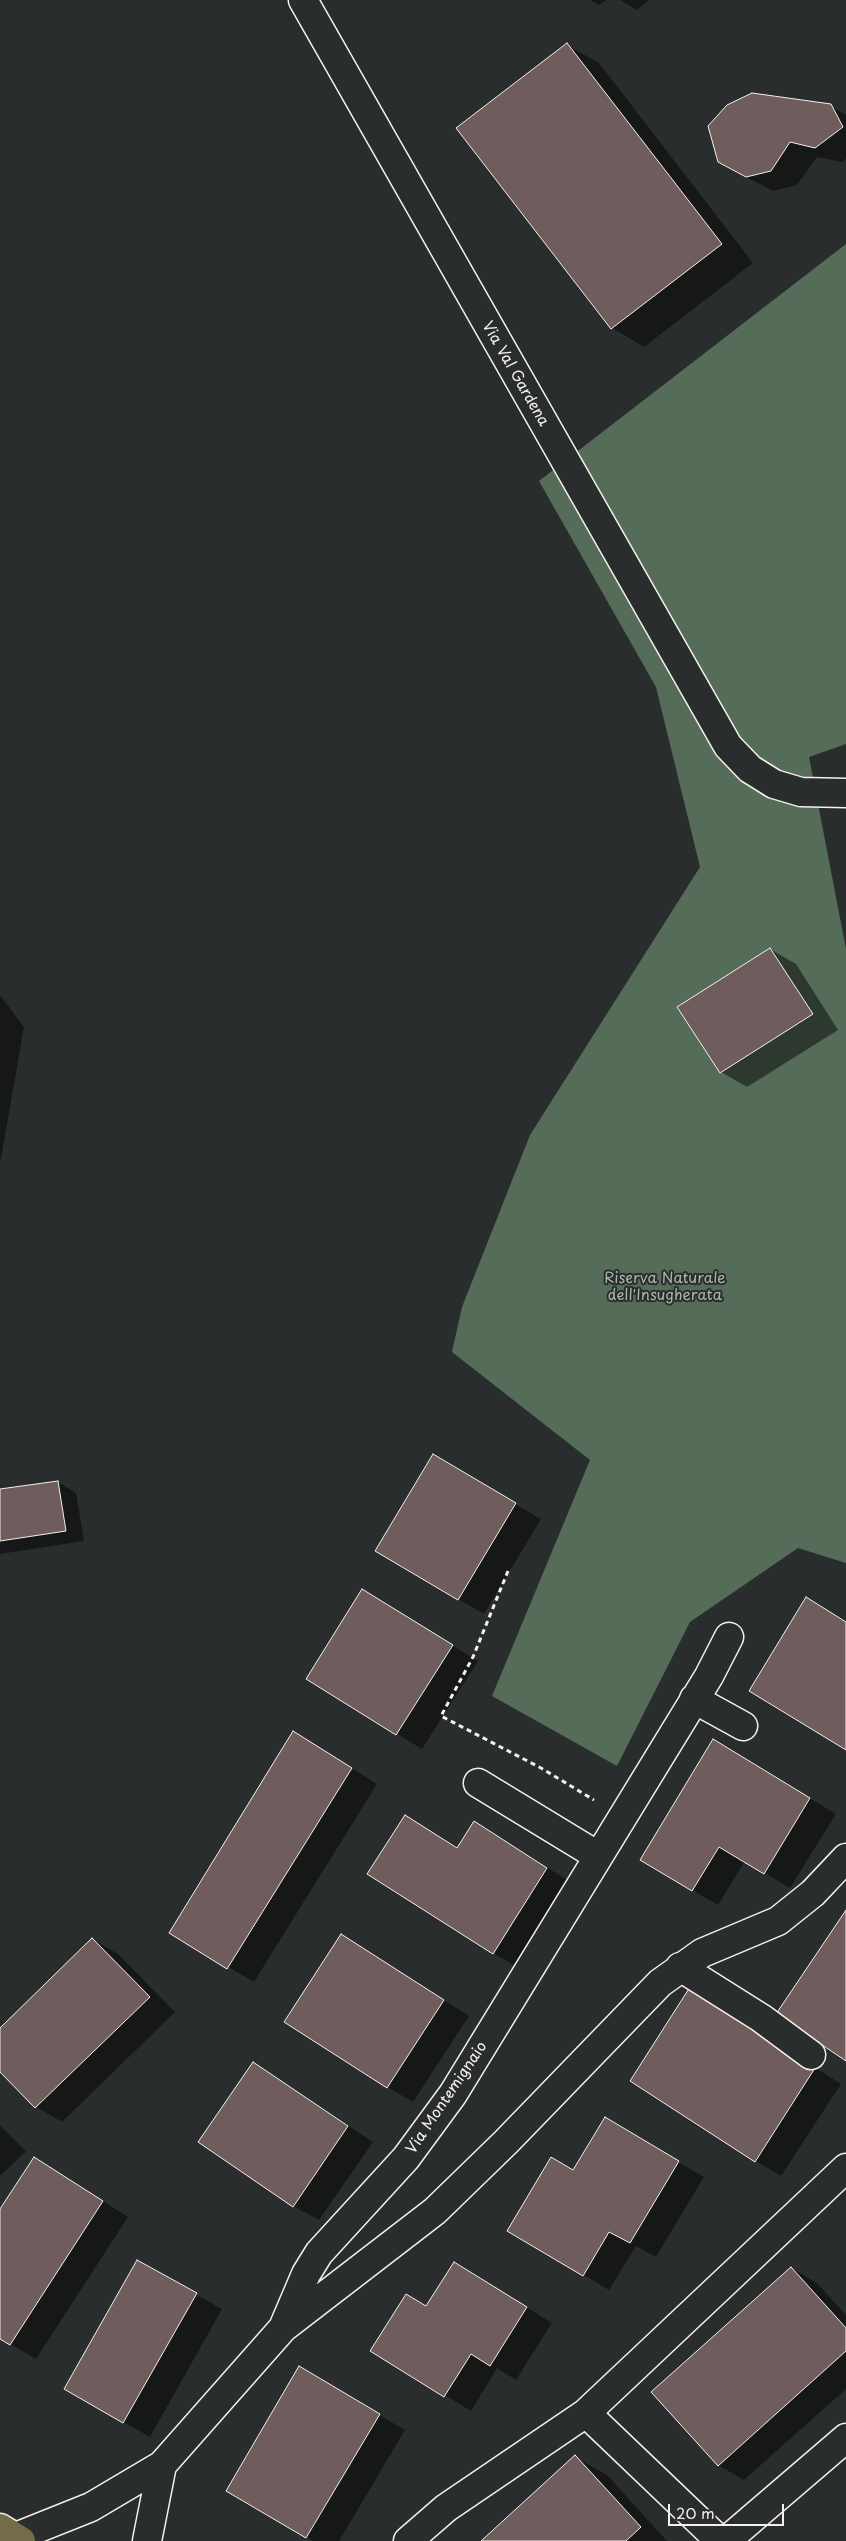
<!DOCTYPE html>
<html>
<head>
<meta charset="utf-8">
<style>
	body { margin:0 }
	#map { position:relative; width:846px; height:2541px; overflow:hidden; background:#2a2d2e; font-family:"Playpen Sans",sans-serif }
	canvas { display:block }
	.scale { position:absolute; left:668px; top:2504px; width:116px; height:22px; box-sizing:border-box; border:2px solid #f4f1e8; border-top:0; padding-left:6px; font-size:15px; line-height:18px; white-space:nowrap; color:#f4f1e8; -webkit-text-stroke:4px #2a2d2e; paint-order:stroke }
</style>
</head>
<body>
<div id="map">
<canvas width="846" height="2541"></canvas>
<div class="scale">20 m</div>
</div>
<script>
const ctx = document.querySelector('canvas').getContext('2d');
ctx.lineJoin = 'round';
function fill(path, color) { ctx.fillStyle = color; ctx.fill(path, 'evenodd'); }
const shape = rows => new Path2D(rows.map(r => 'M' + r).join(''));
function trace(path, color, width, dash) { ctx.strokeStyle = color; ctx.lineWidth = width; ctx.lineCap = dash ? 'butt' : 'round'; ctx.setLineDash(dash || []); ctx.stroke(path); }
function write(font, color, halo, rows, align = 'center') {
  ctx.font = font + ' "Playpen Sans",sans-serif'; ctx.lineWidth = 4; ctx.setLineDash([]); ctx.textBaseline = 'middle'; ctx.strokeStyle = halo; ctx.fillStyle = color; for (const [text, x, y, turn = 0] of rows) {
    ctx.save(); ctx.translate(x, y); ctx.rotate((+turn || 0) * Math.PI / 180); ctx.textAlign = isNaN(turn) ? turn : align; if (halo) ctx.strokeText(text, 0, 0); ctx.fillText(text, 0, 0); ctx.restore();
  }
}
fill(shape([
	[846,244,846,744,809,757,846,949,846,1563,798,1548,690,1622,617,1766,492,1696,590,1460,452,1352,462,1307,530,1135,700,867,656,687,539,481]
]), '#556c59');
fill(shape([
	[590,0,606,0,599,5],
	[620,0,649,0,637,10],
	[567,45,599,63,753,263,644,347,612,328],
	[830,106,846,115,846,159,842,162,817,157,797,185,773,191,746,177],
	[770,949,796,964,838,1030,747,1087,721,1072],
	[0,995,24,1027,0,1164],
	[433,1456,541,1519,484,1614,376,1551],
	[58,1482,76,1493,84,1541,0,1554,0,1491],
	[388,1606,478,1661,422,1749,307,1679],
	[320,1748,377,1784,254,1982,170,1933],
	[739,1756,836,1814,790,1888,745,1861,718,1905,692,1890],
	[405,1817,458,1848,500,1838,572,1883,519,1968,493,1953],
	[342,1935,469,2016,413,2102,387,2087],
	[92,1939,118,1954,175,2012,62,2122,36,2107,0,2071,0,2030],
	[716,2004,841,2084,781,2176,756,2161],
	[254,2063,373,2142,319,2220,293,2206],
	[605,2119,704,2177,656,2257,636,2246,609,2290,509,2231,574,2172],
	[0,2125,26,2151,0,2176],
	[35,2158,128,2217,36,2359,0,2338,0,2212],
	[138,2262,222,2309,150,2437,65,2389],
	[791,2268,817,2283,846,2315,846,2389,744,2480,718,2465],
	[480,2278,552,2323,516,2380,497,2368,471,2411,372,2351,426,2308],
	[299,2368,405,2430,339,2541,313,2541,227,2491],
	[575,2457,607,2475,667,2541,483,2541]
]), '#0007');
const building = shape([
	[567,43,722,244,611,329,456,128,567,43],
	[752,93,831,104,843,127,815,148,790,142,771,171,746,177,718,162,708,126,727,105,752,93],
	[770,948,813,1014,720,1073,677,1007,770,948],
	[433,1454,516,1503,458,1600,375,1551,433,1454],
	[58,1481,66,1531,0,1541,0,1489,58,1481],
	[362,1589,453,1645,396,1735,306,1679,362,1589],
	[806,1597,846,1622,846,1750,749,1691,806,1597],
	[293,1731,352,1768,227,1969,169,1933,293,1731],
	[713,1739,810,1798,764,1874,719,1847,692,1891,640,1860,713,1739],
	[405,1815,457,1848,474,1821,547,1868,493,1954,367,1874,405,1815],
	[846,1910,846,2061,776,2014,846,1910],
	[341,1934,444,2000,387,2088,284,2022,341,1934],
	[92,1938,150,1997,35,2108,0,2072,0,2028,92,1938],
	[690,1987,815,2068,755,2162,630,2081,690,1987],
	[253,2062,348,2126,293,2207,198,2142,253,2062],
	[605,2117,679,2161,630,2243,609,2232,583,2276,507,2231,551,2157,573,2170,605,2117],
	[34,2157,103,2201,10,2345,0,2339,0,2209,34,2157],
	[137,2260,197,2293,123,2423,64,2389,137,2260],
	[454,2262,527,2307,490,2366,471,2354,444,2397,370,2351,406,2294,426,2306,454,2262],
	[791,2267,846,2328,846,2351,718,2466,651,2392,791,2267],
	[299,2366,380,2414,306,2538,226,2491,299,2366],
	[575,2455,641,2527,626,2541,481,2541,575,2455]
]);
fill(building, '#6f5c5c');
trace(building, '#f4f1e8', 1);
const minor = shape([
	[303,0,728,746,750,769,774,784,801,792,846,793],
	[694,1699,743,1726],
	[478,1783,598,1856],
	[680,1967,761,2018,811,2055],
	[283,2328,306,2274,319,2253,406,2158,453,2094,709,1676,729,1637],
	[586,2413,720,2541],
	[16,2537,91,2507,162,2465,283,2328,435,2211,506,2142,660,1983,702,1953,778,1921,813,1893,846,1858],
	[147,2541,162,2465],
	[408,2541,446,2508,586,2413,846,2168],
	[726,2541,846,2438]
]);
const primary = shape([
	[0,2528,21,2541]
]);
trace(minor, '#f4f1e8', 31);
trace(primary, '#f4f1e8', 31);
trace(shape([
	[508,1571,473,1657,441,1716,541,1768,594,1800]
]), '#f4f1e8', 3, [5, 4]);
trace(minor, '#2a2d2e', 28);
trace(primary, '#736c4b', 28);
write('15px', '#f4f1e8', '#2a2d2e', [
	["Via Val Gardena",515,374,60],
	["Via Montemignaio",447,2098,-56]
]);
write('15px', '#acb5a8', '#2a2d2e', [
	["Riserva Naturale",665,1279],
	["dell'Insugherata",665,1296]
]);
</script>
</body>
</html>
